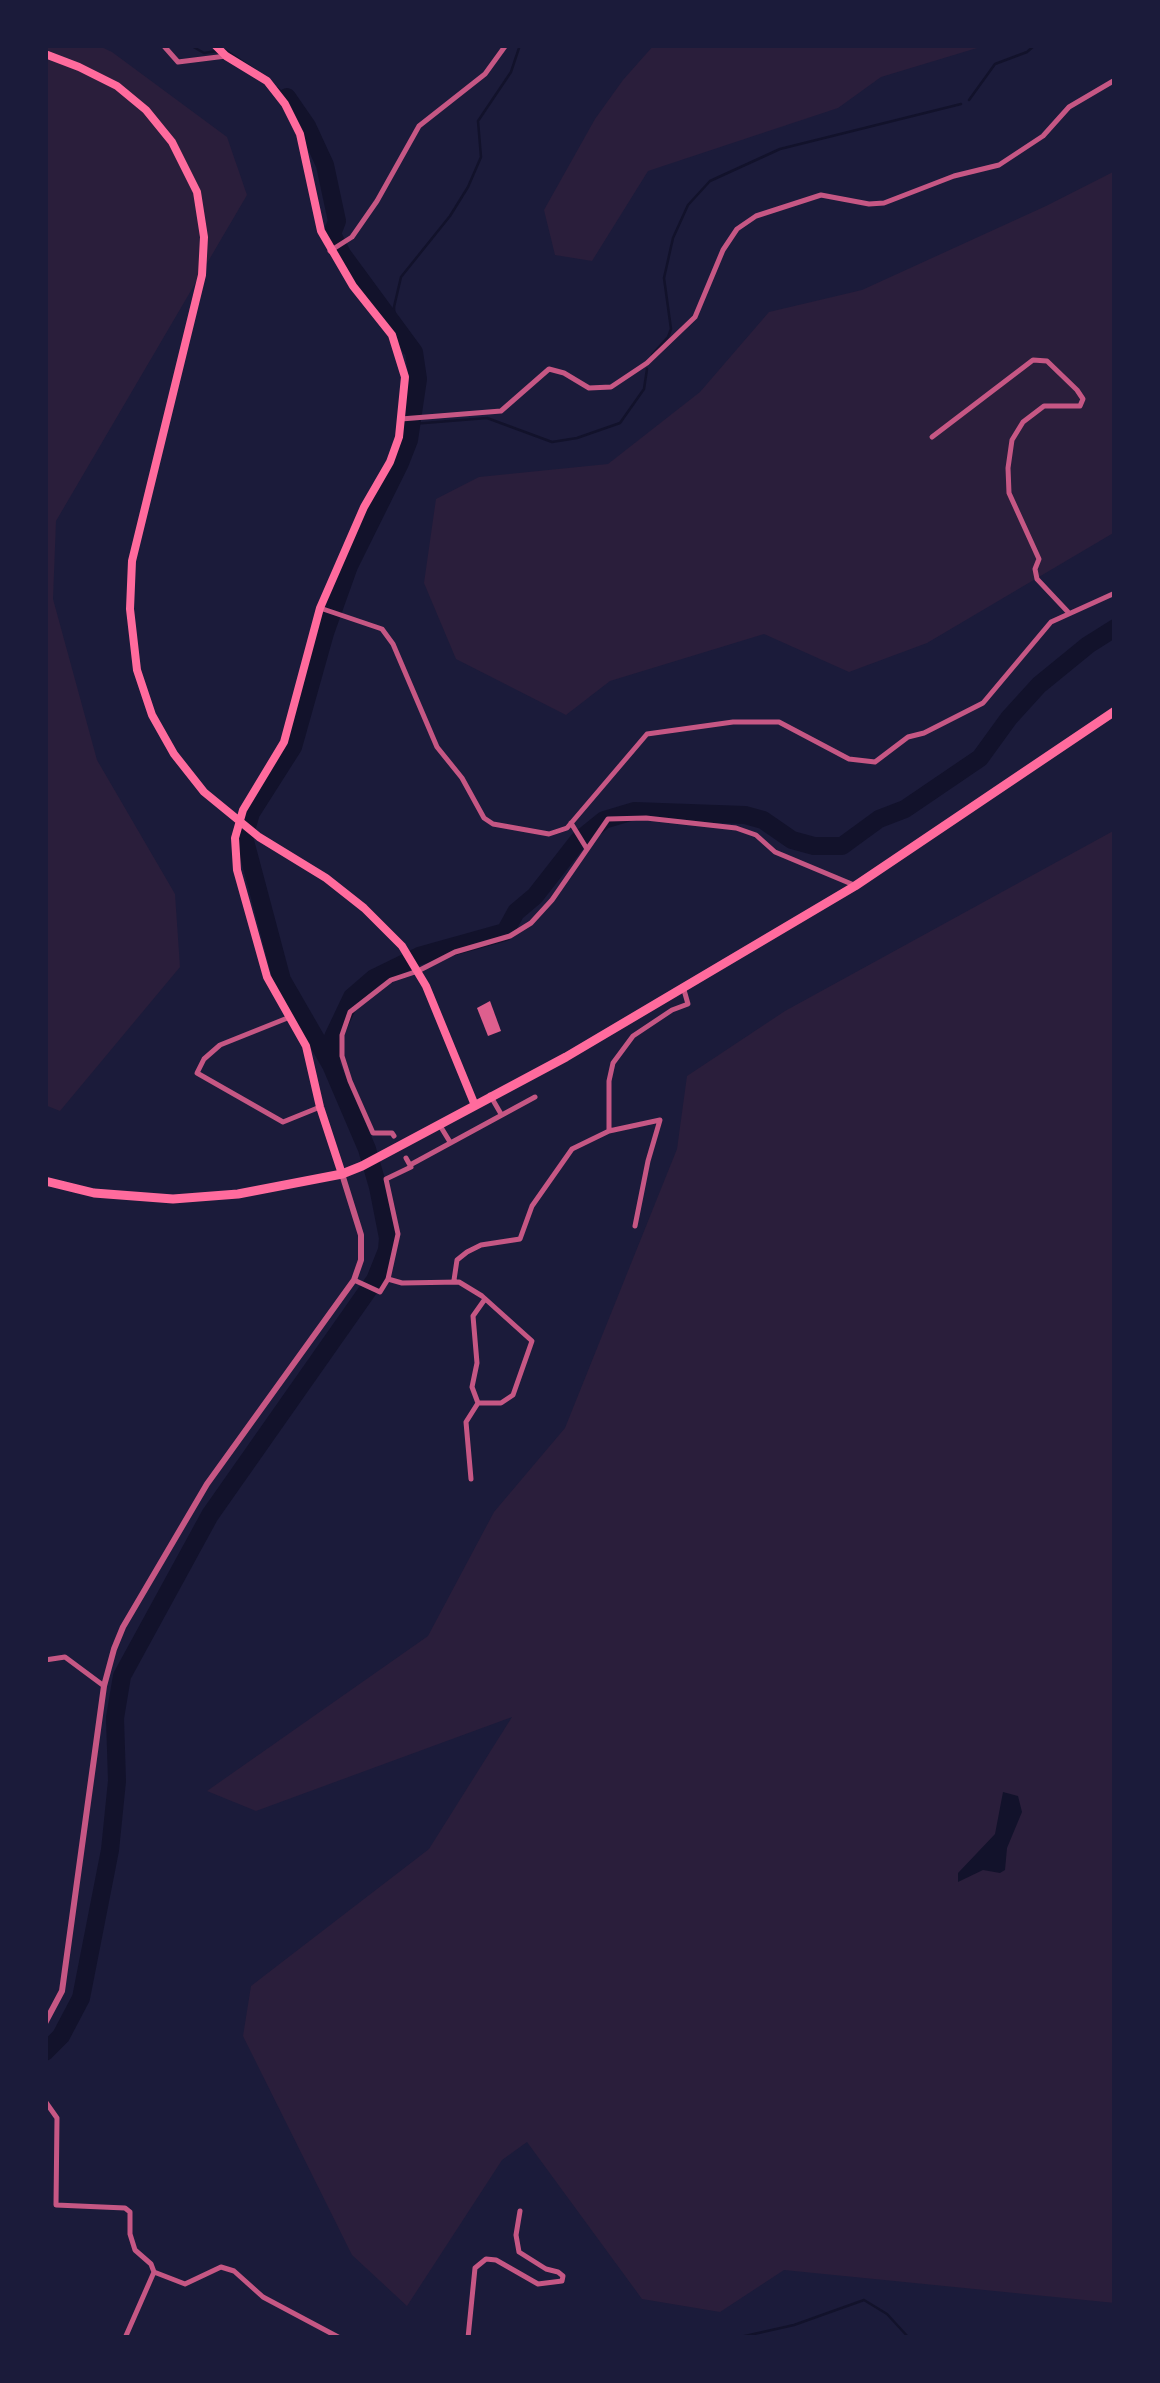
<!DOCTYPE html>
<html>
<head>
<meta charset="utf-8">
<style>
	body { margin:0 }
	#map { position:relative; width:1160px; height:2383px; overflow:hidden; background:#1b1b3a; font-family:"Open Sans",sans-serif }
	canvas { display:block }
	.frame { position:absolute; inset:0; border:48px solid #1b1b3a; pointer-events:none }
</style>
</head>
<body>
<div id="map">
<canvas width="1160" height="2383"></canvas>
<div class="frame"></div>
</div>
<script>
const ctx = document.querySelector('canvas').getContext('2d');
ctx.lineJoin = 'round';
function fill(path, color) { ctx.fillStyle = color; ctx.fill(path, 'evenodd'); }
const shape = rows => new Path2D(rows.map(r => 'M' + r).join(''));
function trace(path, color, width, dash) { ctx.strokeStyle = color; ctx.lineWidth = width; ctx.lineCap = dash ? 'butt' : 'round'; ctx.setLineDash(dash || []); ctx.stroke(path); }
fill(shape([
	[45,45,97,45,112,52,227,137,247,195,56,521,53,599,97,760,175,894,180,967,60,1111,45,1105],
	[654,45,987,45,881,77,838,108,648,171,592,261,555,255,544,210,595,119,623,80],
	[1115,171,1115,532,927,643,849,672,764,634,610,681,566,715,456,659,424,583,436,499,479,477,608,464,700,392,769,312,862,290,1046,206],
	[1115,830,1115,2303,784,2270,720,2312,642,2299,527,2142,502,2160,407,2306,352,2255,243,2036,251,1986,429,1849,512,1717,256,1811,207,1791,428,1636,494,1512,565,1428,677,1149,687,1076,785,1011]
]), '#2a1e3b');
fill(shape([
	[1003,1792,1018,1796,1022,1812,1007,1848,1005,1870,1000,1873,983,1870,958,1882,958,1873,995,1834]
]), '#12122b');
trace(shape([
	[190,45,204,53,217,51],
	[225,50,255,70],
	[277,88,287,97],
	[969,100,995,64,1027,52,1035,45],
	[395,323,394,307,401,277,450,216,468,187,481,157,478,121,511,72,520,45],
	[652,355,668,337,671,329,664,278,673,238,688,205,710,181,780,149,961,104],
	[412,424,487,418,552,442,577,438,620,423,644,389,647,369],
	[736,2338,794,2325,864,2300,887,2314,909,2338]
]), '#12122b', 2.5);
trace(shape([
	[331,1065,333,1037,352,997,374,978,419,956,505,932,516,912,535,896,578,841,604,820,634,811,745,815,763,820,792,840,814,846,842,846,879,819,905,809,980,758,1009,718,1039,685,1088,645,1115,628],
	[45,2052,61,2036,81,1998,110,1850,117,1781,115,1718,122,1676,210,1515,375,1280,387,1250,388,1238,378,1187,367,1149,331,1065,282,980,244,837,251,813,293,747,325,633,349,566,400,463,409,440,418,379,414,352,342,254,332,234,337,221,325,165,307,126,287,97]
]), '#12122b', 18);
fill(shape([
	[490,1001,501,1031,488,1036,477,1008]
]), '#dd5f8e');
trace(shape([
	[163,45,178,62,226,56],
	[330,251,352,237,377,201,419,126,485,74,506,45],
	[401,419,501,411,549,369,564,373,589,388,611,387,647,363,695,317,723,250,737,229,756,216,821,195,869,204,884,203,954,176,999,165,1043,136,1069,107,1115,80],
	[932,437,1033,360,1047,361,1077,390,1083,399,1080,406,1044,406,1023,422,1012,440,1008,468,1009,493,1039,559,1035,569,1037,579,1068,612],
	[320,608,382,629,393,644,437,747,462,778,484,818,493,824,549,834,567,828,647,734,733,722,779,722,849,759,875,762,908,737,924,733,983,703,1051,622,1115,593],
	[571,823,587,849],
	[290,1017,220,1045,204,1059,197,1073,283,1122,320,1107],
	[490,1095,501,1114],
	[439,1124,450,1142],
	[609,1131,609,1081,613,1063,633,1036,672,1010,688,1004,684,990],
	[394,1136,392,1133,373,1133,350,1081,342,1056,342,1035,350,1012,391,980,418,971,455,952,510,936,531,923,552,900,608,819,646,818,736,828,756,835,775,852,854,885],
	[410,1165,535,1097],
	[388,1279,402,1283,459,1282,482,1296,532,1341,513,1395,501,1403,478,1403],
	[354,1280,380,1292,388,1279,398,1234,386,1179,411,1167,406,1158],
	[454,1280,457,1260,467,1252,481,1245,520,1239,532,1206,572,1149,609,1131,660,1120,648,1161,635,1226],
	[478,1403,472,1387,477,1363,473,1316,485,1299],
	[471,1479,466,1422,478,1403],
	[45,1660,65,1657,104,1686],
	[45,2101,57,2118,56,2205,125,2208,130,2212,130,2234,135,2250,151,2264,154,2272,185,2284,221,2267,234,2271,263,2297,340,2338],
	[125,2338,154,2272],
	[468,2338,475,2268,486,2259,496,2260,538,2284,562,2281,563,2276,558,2272,546,2269,519,2252,516,2235,520,2211]
]), '#c65784', 5);
trace(shape([
	[45,2023,62,1991,104,1686,114,1649,123,1627,207,1484,354,1280,361,1260,361,1235,342,1174]
]), '#c65784', 6);
trace(shape([
	[215,45,226,56,267,81,285,104,300,134,321,231,353,286,392,335,405,377,399,437,390,462,364,507,320,608,284,742,243,810,235,838,237,870,267,977,306,1046,320,1107,342,1174],
	[45,54,79,67,117,86,146,110,172,142,197,192,204,237,202,275,132,561,130,609,137,670,152,715,174,754,204,792,259,837,326,878,364,908,402,946,426,986,474,1103]
]), '#ff6b9d', 8);
trace(shape([
	[45,1181,94,1193,173,1199,238,1194,342,1174,362,1166,566,1057,855,886,1115,711]
]), '#ff6b9d', 9);
</script>
</body>
</html>
